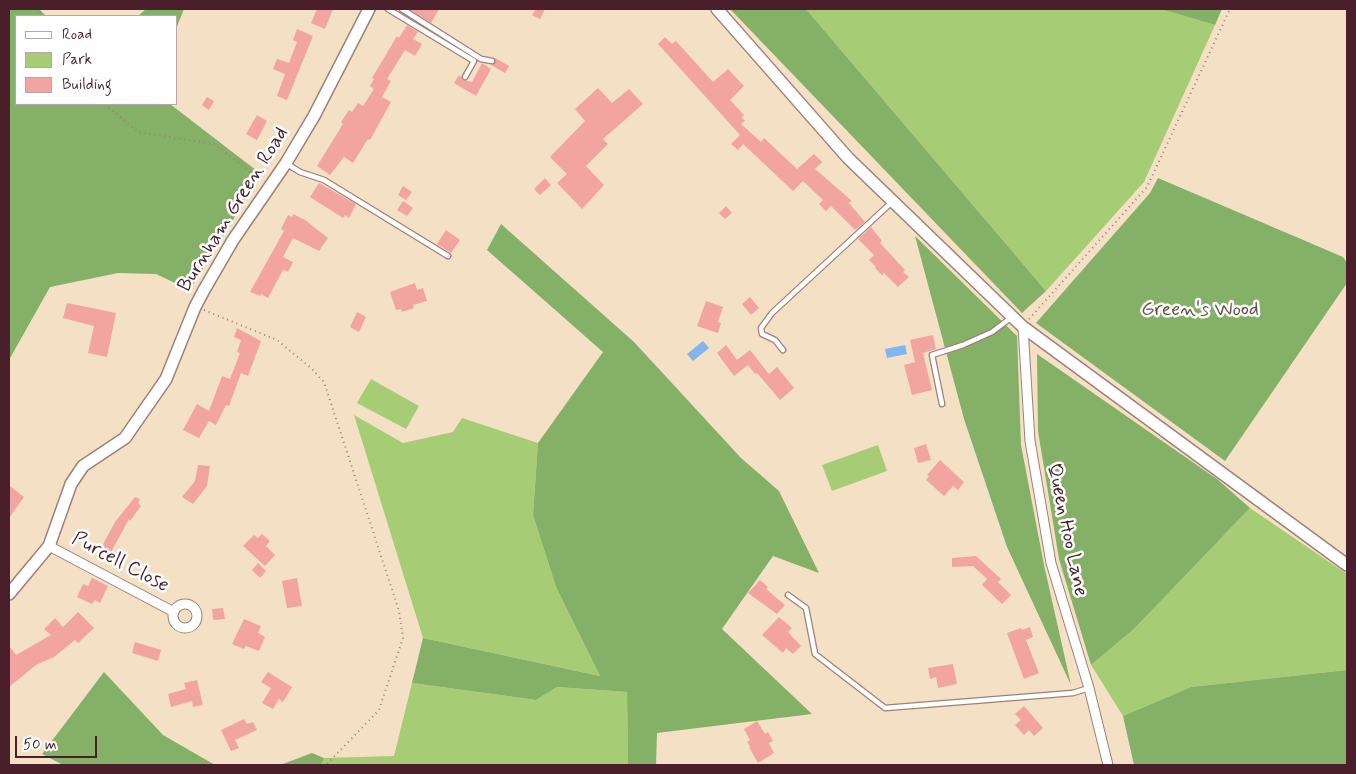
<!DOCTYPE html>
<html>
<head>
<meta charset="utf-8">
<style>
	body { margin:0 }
	#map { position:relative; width:1356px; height:774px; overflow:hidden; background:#f4e0c5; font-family:Mynerve,sans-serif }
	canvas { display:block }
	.frame { position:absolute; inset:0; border:10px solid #4a1f2b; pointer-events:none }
	.legend { position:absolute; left:15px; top:15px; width:162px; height:90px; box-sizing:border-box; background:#fff; border:1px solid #b7a5aa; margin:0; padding:6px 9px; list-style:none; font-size:15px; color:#4a1f2b }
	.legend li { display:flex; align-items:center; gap:10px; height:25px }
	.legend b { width:25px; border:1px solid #b7a5aa }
	.scale { position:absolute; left:15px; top:736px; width:82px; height:22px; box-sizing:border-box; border:2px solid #4a1f2b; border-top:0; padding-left:6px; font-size:15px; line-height:18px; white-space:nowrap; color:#4a1f2b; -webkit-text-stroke:4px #fff; paint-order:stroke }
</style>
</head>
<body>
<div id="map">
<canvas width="1356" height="774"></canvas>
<div class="frame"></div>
<ul class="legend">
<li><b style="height:6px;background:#fff"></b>Road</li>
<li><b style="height:14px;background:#a7cc76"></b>Park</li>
<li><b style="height:14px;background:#f2a4a1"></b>Building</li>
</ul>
<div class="scale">50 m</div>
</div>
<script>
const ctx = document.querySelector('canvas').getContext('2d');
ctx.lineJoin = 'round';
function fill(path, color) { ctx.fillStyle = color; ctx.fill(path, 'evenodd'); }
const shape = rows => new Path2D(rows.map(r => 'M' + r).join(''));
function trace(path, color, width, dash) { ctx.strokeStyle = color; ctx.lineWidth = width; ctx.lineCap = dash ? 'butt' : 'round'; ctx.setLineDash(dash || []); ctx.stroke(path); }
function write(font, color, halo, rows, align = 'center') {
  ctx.font = font + ' Mynerve,sans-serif'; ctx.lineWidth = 5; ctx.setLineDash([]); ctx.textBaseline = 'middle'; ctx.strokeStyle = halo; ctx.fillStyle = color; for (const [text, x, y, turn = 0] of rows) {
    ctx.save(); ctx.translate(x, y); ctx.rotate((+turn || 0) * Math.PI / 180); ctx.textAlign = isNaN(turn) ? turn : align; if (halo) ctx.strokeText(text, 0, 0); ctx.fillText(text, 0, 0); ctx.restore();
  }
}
fill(shape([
	[806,9,1162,9,1215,25,1144,182,1046,291],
	[371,379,419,406,406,429,357,403],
	[354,415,403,443,453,432,462,418,538,443,533,515,556,587,600,676,423,638],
	[878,445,887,471,832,491,822,465],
	[1250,508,1347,574,1347,670,1191,687,1123,716,1091,665,1134,629],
	[412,683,536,700,557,687,627,692,628,765,321,765,324,758,394,756]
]), '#a7cc76');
fill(shape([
	[9,9,39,9,46,16,16,16,16,104,170,104,261,174,190,290,156,274,118,273,50,287,9,360],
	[146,9,184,9,176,29,176,16,138,16],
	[730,9,806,9,1046,291,1022,313],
	[1161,9,1222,9,1215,25],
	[1158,178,1343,257,1347,263,1347,283,1225,461,1036,323,1150,193],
	[501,224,634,342,741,458,779,491,819,573,773,556,722,629,812,714,657,733,656,765,628,765,627,692,557,687,536,700,412,683,423,638,600,676,556,587,533,515,538,443,603,352,487,250],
	[915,236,1017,336,1021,445,1044,565,1071,685,1007,547,964,419],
	[1037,354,1217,479,1250,508,1134,629,1091,665,1059,559,1038,431],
	[1347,670,1347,765,1134,765,1123,716,1191,687],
	[104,672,163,735,215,765,63,765,42,754],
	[312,753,324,758,321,765,280,765]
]), '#85b067');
fill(shape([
	[703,341,709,348,693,361,687,354],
	[905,345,907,354,887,358,885,349]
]), '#80b5ee');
fill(shape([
	[317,9,333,9,325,29,311,23],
	[409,9,439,9,431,23],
	[536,9,545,9,540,19,532,15],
	[407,25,418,32,413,39,422,44,415,56,405,50,387,79,391,81,382,97,391,102,370,140,368,139,353,163,344,157,330,175,317,166,343,124,341,122,349,110,352,112,358,103,363,106,374,89,370,86,374,79,372,78,397,36,399,38],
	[297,29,313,36,287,100,277,96,285,74,273,69,277,59,289,63,297,42,293,40],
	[665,37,672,44,676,41,713,82,728,69,744,86,730,100,744,115,742,117,745,121,741,124,761,142,764,138,797,169,814,154,822,162,815,169,852,201,849,203,865,222,855,230,831,206,826,211,819,204,823,200,803,181,793,191,743,144,738,150,731,144,740,135,658,44],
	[495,58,509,66,505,73,491,65,495,63],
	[482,63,491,69,476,96,454,83,459,75,463,80,472,82],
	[598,88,612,103,629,89,643,104,603,139,608,144,586,166,604,185,582,209,557,183,567,174,550,157,585,121,575,109],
	[207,97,214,101,209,110,202,105],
	[257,115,267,121,257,140,246,134],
	[545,178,551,185,540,195,534,189],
	[319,183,356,204,349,218,345,215,343,218,310,197],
	[403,186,412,192,406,200,398,195],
	[403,201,413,208,407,216,397,210],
	[726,206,732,213,725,219,719,213],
	[293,214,305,220,328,238,319,251,293,238,283,257,293,262,288,272,283,270,268,298,261,294,260,296,250,292,284,231,281,229,288,215,292,217],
	[871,227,882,241,880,243,905,270,903,272,909,277,898,287,884,273,882,275,875,268,876,267,869,260,874,255,858,239],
	[446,230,460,240,451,253,437,244],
	[415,283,417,290,423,288,427,301,413,305,414,308,402,312,401,309,396,310,390,292],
	[750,297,759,308,751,315,742,304],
	[706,301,723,307,718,322,721,323,718,333,697,326],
	[67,303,116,313,107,357,88,353,94,326,63,318],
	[357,312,366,317,359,332,350,327],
	[237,328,261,341,248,376,241,373,229,406,226,405,216,425,209,421,199,438,183,430,197,404,209,411,222,376,230,379,240,353,237,352,241,340,234,337],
	[933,335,936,349,923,353,932,390,912,395,904,365,915,362,910,340],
	[726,345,737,360,750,350,769,374,777,367,794,388,780,400,757,373,755,374,748,365,734,376,717,353],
	[926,444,931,460,918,463,914,448],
	[940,460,964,482,958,490,953,486,944,496,926,480,929,476,927,475],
	[198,465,210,466,207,486,193,504,182,497,195,481],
	[9,485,24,497,9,518],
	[135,497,140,499,138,503,141,506,130,521,129,519,110,554,101,548,115,522],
	[262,534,270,541,266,546,275,555,265,566,243,546,254,535,258,538],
	[976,556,1001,579,998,582,1011,595,1002,604,982,585,987,579,973,566,952,567,952,558],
	[258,563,266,571,260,578,252,570],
	[92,578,108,586,100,603,95,600,92,604,77,597,83,584,88,586],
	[297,578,302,606,287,608,282,581],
	[760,580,768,587,766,589,785,605,777,614,748,593],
	[223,608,225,619,213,620,212,609],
	[78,612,94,628,78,643,75,640,54,657,36,665,9,687,9,646,16,655,51,635,44,629,55,618,63,627],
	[779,617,792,628,788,632,801,646,793,654,786,648,783,653,762,635],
	[244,619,261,626,258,633,265,637,259,651,246,646,244,649,232,644],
	[1030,627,1033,637,1026,640,1039,673,1024,679,1007,633,1021,628,1022,630],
	[135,642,161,650,158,661,132,653],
	[953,664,957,684,938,688,936,677,930,679,928,668],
	[268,672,292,687,283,702,279,699,273,709,262,703,271,688,261,682],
	[197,680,203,705,193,707,192,701,171,707,168,694,186,689,184,683],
	[1024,706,1043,728,1034,736,1029,730,1024,735,1015,725,1021,720,1015,714],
	[244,719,247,724,253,722,257,730,235,740,239,748,231,751,221,730],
	[757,721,765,734,768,732,773,741,769,743,774,753,758,763,749,747,750,746,747,742,750,740,744,729]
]), '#f2a4a1');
const service = shape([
	[388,9,474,61,465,77],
	[402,9,481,59,492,61],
	[287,164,300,172,324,180,448,256],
	[783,350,775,340,762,334,761,328,772,313,892,202],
	[942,404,932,355,963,345,992,332,1012,317],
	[788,595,806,608,815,654,885,708,1073,693,1089,688]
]);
const minor = shape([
	[1023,327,1030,441,1051,563,1089,688,1108,765],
	[49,546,174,612],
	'173 616a12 12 0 1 1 24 0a12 12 0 1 1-24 0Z'
]);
const tertiary = shape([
	[717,9,848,158,1023,327,1347,565],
	[9,594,49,546,71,484,83,466,125,438,166,379,195,307,204,290,233,240,286,163,314,116,369,9]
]);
trace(service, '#9f8078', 7);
trace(minor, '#9f8078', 11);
trace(tertiary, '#9f8078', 14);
trace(shape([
	[36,9,44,16],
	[105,104,138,132,214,144,261,180],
	[204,310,277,340,311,368,324,382,399,611,403,638,379,710,326,765],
	[1029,319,1147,187,1230,9]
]), '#9f8078', 2, [1, 4]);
trace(service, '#fff', 4.5);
trace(minor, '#fff', 9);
trace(tertiary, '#fff', 11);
write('20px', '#4a1f2b', '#fff', [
	["Burnham Green Road",234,210,-58],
	["Queen Hoo Lane",1066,530,78],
	["Purcell Close",120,563,28]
]);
write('20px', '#665342', '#fff', [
	["Green's Wood",1200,311]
]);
</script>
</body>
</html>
